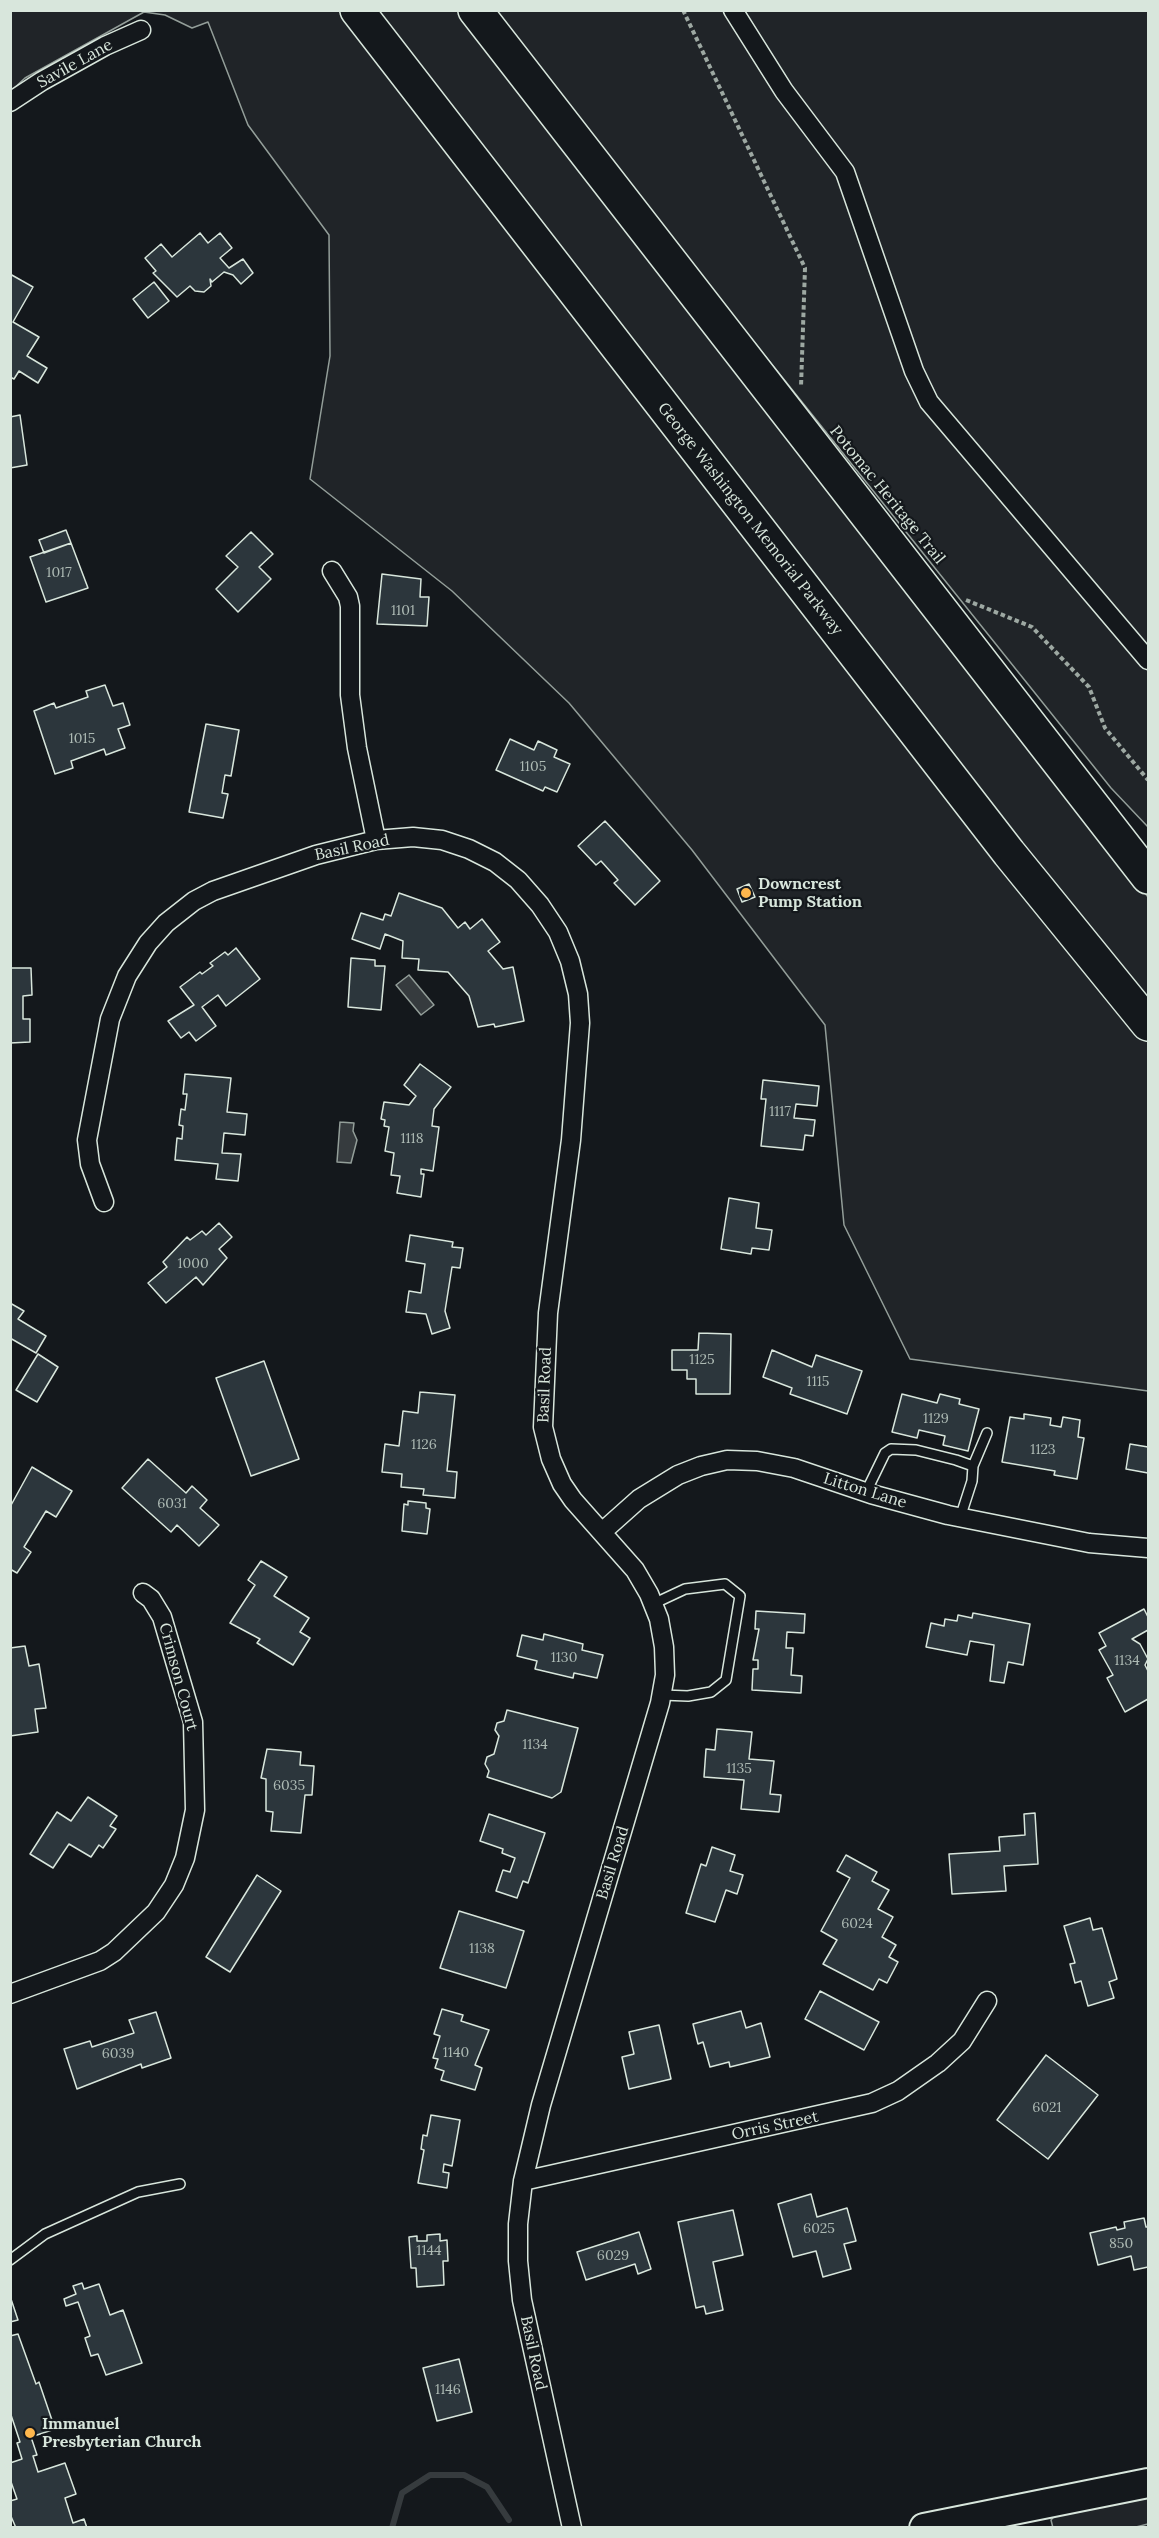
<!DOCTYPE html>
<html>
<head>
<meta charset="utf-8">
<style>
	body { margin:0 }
	#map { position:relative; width:1159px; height:2538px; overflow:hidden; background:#14181c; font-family:Lora,serif }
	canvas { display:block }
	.frame { position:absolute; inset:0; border:12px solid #d8e6dc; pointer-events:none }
</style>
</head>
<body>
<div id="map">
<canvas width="1159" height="2538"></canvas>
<div class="frame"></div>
</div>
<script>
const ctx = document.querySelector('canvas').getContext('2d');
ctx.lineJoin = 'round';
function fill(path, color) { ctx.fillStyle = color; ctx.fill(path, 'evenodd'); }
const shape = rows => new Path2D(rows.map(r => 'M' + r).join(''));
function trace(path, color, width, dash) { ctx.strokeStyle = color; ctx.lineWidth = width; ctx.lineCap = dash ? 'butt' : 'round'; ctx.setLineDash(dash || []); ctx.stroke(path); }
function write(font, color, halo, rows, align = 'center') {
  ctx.font = font + ' Lora,serif'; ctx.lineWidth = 4.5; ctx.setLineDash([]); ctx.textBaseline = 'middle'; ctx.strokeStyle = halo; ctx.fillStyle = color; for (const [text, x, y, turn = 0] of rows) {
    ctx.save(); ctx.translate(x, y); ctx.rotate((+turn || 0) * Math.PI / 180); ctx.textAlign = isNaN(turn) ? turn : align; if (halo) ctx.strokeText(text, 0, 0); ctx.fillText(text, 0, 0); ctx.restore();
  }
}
const green = shape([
	[11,11,339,11,498,212,1081,967,1148,1042,1148,1391,910,1359,844,1225,825,1025,692,850,569,703,452,591,310,479,330,356,329,235,248,125,208,22,192,28,165,15,144,12,25,78,11,91,11,11],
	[368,11,458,11,1148,897,1148,1006,368,11],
	[489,11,1148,11,1148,827,1111,788,489,11],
	[1148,2496,1148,2524,1132,2528,1053,2528,1051,2520,1058,2512,1148,2496]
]);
fill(green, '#202428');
trace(green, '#939e99', 1.5);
const water = shape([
	[409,975,434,1005,421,1015,396,985,409,975],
	[340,1122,354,1123,353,1131,357,1140,351,1163,337,1162,340,1122]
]);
fill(water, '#363b3e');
trace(water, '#939e99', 1.5);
trace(shape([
	[392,2528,402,2493,430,2475,464,2475,487,2487,509,2520]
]), '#363b3e', 6);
const building = shape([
	[200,233,208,243,220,233,232,248,220,258,229,268,243,259,253,273,241,284,233,275,224,272,212,282,210,279,211,286,204,292,195,291,190,286,177,297,153,273,156,271,145,258,161,244,172,257,200,233],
	[10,274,33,287,13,322,39,337,27,356,47,368,38,383,19,371,14,379,10,377,10,274],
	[154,282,169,301,148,318,133,299,154,282],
	[20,415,27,465,10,468,10,417,20,415],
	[66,530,71,543,44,553,39,540,66,530],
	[251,532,273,554,259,567,271,579,238,612,216,589,238,567,226,556,251,532],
	[71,543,88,588,46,602,30,557,71,543],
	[382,574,421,579,420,597,429,597,427,626,377,624,382,574],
	[105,685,113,706,123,703,130,725,118,729,125,748,106,755,104,749,71,761,73,768,55,774,34,711,54,703,56,708,88,697,86,691,105,685],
	[206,724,239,730,231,776,225,775,222,793,228,794,223,818,189,812,206,724],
	[510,739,534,750,538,741,557,750,554,757,570,764,557,792,545,787,543,791,496,770,510,739],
	[605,821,660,881,635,905,614,883,618,880,601,861,596,865,578,846,605,821],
	[749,884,755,897,742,902,737,889,749,884],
	[399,893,442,908,458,928,465,922,470,929,482,919,500,942,488,951,503,969,513,967,524,1021,495,1027,494,1024,478,1027,469,996,448,972,418,970,419,959,402,958,403,941,385,934,380,949,352,939,361,913,383,920,385,914,391,916,399,893],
	[236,948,260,979,226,1006,218,995,202,1007,216,1026,196,1041,189,1032,181,1038,168,1021,194,1005,180,987,200,972,202,974,213,966,210,963,225,952,228,955,236,948],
	[351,958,375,960,375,966,385,966,381,1010,348,1007,351,958],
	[10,968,31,968,32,995,23,996,23,1019,30,1019,30,1042,10,1043,10,968],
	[420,1064,451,1087,434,1109,432,1126,439,1127,433,1171,421,1169,421,1174,424,1174,421,1197,397,1193,400,1176,391,1175,394,1153,385,1151,389,1127,384,1126,385,1120,381,1119,384,1102,409,1105,416,1096,404,1085,420,1064],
	[185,1074,231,1078,227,1112,247,1114,245,1135,224,1133,222,1153,241,1154,238,1181,216,1179,218,1164,175,1160,177,1138,182,1139,183,1126,179,1125,181,1109,185,1110,187,1094,183,1094,185,1074],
	[763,1080,819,1086,817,1106,796,1104,794,1118,815,1120,813,1136,805,1135,803,1150,761,1146,766,1099,761,1099,763,1080],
	[729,1198,759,1203,756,1228,772,1230,769,1250,752,1248,751,1254,721,1249,729,1198],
	[219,1223,232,1237,219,1249,227,1258,203,1285,196,1277,166,1303,148,1283,167,1267,163,1262,187,1237,190,1240,202,1231,206,1235,219,1223],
	[410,1235,453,1242,452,1247,463,1248,460,1268,452,1267,445,1311,450,1328,432,1334,426,1314,406,1312,409,1291,421,1293,425,1264,406,1261,410,1235],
	[10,1303,24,1311,18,1319,46,1336,36,1353,10,1338,10,1303],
	[699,1333,731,1334,730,1394,696,1394,696,1379,687,1379,687,1370,672,1370,672,1350,698,1350,699,1333],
	[772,1350,812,1367,816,1355,862,1371,847,1414,790,1394,792,1388,763,1377,772,1350],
	[38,1354,58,1367,37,1402,16,1390,38,1354],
	[264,1361,299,1459,251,1476,216,1378,264,1361],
	[420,1392,455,1395,447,1471,457,1472,455,1498,423,1495,424,1489,401,1487,402,1474,382,1472,385,1444,399,1446,403,1411,418,1413,420,1392],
	[902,1394,937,1403,940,1394,960,1399,959,1404,979,1409,968,1451,943,1445,945,1436,919,1430,917,1438,892,1432,902,1394],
	[1024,1414,1051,1418,1050,1425,1061,1427,1063,1417,1080,1420,1078,1437,1084,1438,1077,1479,1054,1475,1055,1471,1002,1462,1010,1417,1024,1419,1024,1414],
	[1130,1444,1148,1447,1148,1473,1126,1469,1130,1444],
	[148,1459,186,1493,192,1486,207,1500,200,1508,219,1525,199,1546,177,1525,171,1532,122,1488,148,1459],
	[32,1467,72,1491,56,1517,46,1511,24,1547,31,1552,17,1573,10,1569,10,1507,32,1467],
	[408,1501,426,1503,426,1508,430,1509,427,1534,402,1531,404,1504,408,1505,408,1501],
	[261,1561,287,1577,274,1596,309,1618,300,1632,310,1638,293,1665,257,1643,260,1639,230,1623,255,1585,248,1580,261,1561],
	[1144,1609,1148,1617,1148,1630,1132,1639,1140,1644,1148,1659,1145,1665,1148,1671,1148,1699,1125,1712,1107,1678,1113,1675,1099,1650,1106,1646,1099,1633,1144,1609],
	[756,1611,805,1614,804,1633,787,1632,786,1648,793,1648,791,1675,802,1676,801,1693,752,1690,753,1669,758,1669,758,1660,753,1660,759,1629,755,1629,756,1611],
	[973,1613,1030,1624,1023,1665,1008,1662,1004,1683,990,1681,994,1645,970,1641,967,1655,926,1647,931,1623,944,1626,945,1619,957,1621,958,1615,972,1618,973,1613],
	[544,1634,583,1644,582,1650,603,1655,597,1678,574,1673,573,1678,535,1669,537,1661,517,1656,522,1635,543,1640,544,1634],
	[25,1646,29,1666,39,1664,46,1708,35,1709,38,1732,10,1736,10,1648,25,1646],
	[507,1710,578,1728,561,1792,552,1798,487,1777,489,1771,485,1764,487,1757,494,1754,499,1736,495,1730,497,1723,504,1721,507,1710],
	[717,1729,752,1732,749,1759,774,1761,770,1794,781,1795,779,1812,741,1809,744,1780,704,1777,706,1749,715,1750,717,1729],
	[267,1749,301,1752,300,1765,314,1766,312,1795,305,1795,301,1833,271,1831,273,1812,266,1811,266,1779,261,1778,267,1749],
	[88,1797,117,1816,110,1826,116,1829,103,1848,99,1845,91,1857,69,1844,53,1868,30,1854,57,1812,71,1821,88,1797],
	[1035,1813,1038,1864,1004,1866,1006,1891,952,1894,949,1854,1000,1851,999,1837,1025,1835,1024,1814,1035,1813],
	[489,1814,545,1833,528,1883,523,1881,517,1898,496,1891,503,1870,510,1872,515,1858,502,1853,503,1849,480,1841,489,1814],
	[712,1847,735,1855,730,1871,743,1875,737,1894,726,1890,715,1922,686,1913,701,1864,706,1866,712,1847],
	[846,1855,877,1872,872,1881,889,1890,878,1909,893,1917,882,1937,896,1945,889,1957,898,1962,887,1983,879,1979,873,1990,823,1964,837,1940,821,1931,850,1878,837,1871,846,1855],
	[257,1875,281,1891,230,1972,206,1957,257,1875],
	[459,1911,524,1931,506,1988,440,1968,459,1911],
	[1090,1918,1093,1930,1102,1928,1117,1979,1109,1982,1114,1998,1088,2006,1081,1981,1075,1983,1070,1964,1075,1963,1064,1926,1090,1918],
	[820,1991,879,2022,864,2050,805,2019,820,1991],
	[442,2009,463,2015,461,2021,489,2030,475,2065,482,2068,475,2090,441,2080,444,2071,435,2068,438,2059,433,2058,440,2036,434,2034,442,2009],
	[741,2011,746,2028,761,2023,770,2057,730,2067,729,2062,710,2067,703,2042,698,2044,693,2024,741,2011],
	[156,2012,171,2058,142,2068,141,2064,77,2089,64,2049,90,2041,92,2047,134,2033,129,2020,156,2012],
	[659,2025,671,2079,629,2089,622,2057,634,2054,629,2032,659,2025],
	[1046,2055,1098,2095,1048,2159,997,2120,1046,2055],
	[431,2115,460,2120,452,2166,444,2164,443,2172,449,2173,447,2188,418,2183,424,2150,421,2149,423,2135,427,2136,431,2115],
	[811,2194,817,2217,847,2208,856,2241,844,2244,851,2269,823,2277,816,2251,793,2257,778,2204,811,2194],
	[733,2210,743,2255,713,2262,723,2310,706,2314,704,2306,696,2308,678,2222,733,2210],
	[1144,2218,1146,2227,1148,2227,1148,2267,1134,2270,1131,2256,1098,2265,1090,2233,1116,2227,1117,2230,1125,2228,1124,2222,1144,2218],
	[639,2232,651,2269,638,2274,635,2264,586,2280,577,2252,639,2232],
	[440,2234,440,2241,447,2240,448,2261,443,2261,444,2285,417,2287,416,2268,411,2268,409,2237,417,2236,417,2241,427,2241,427,2235,440,2234],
	[82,2283,84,2289,99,2284,110,2315,123,2310,142,2363,106,2375,98,2354,91,2356,85,2338,90,2336,78,2302,66,2306,64,2299,76,2294,73,2286,82,2283],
	[11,2299,18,2320,10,2322,10,2299,11,2299],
	[18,2334,36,2384,39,2382,55,2429,31,2437,37,2455,33,2456,38,2472,65,2463,76,2494,65,2498,73,2523,84,2519,87,2528,16,2528,10,2514,10,2501,17,2499,10,2479,10,2463,22,2459,17,2443,20,2442,10,2412,10,2336,18,2334],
	[459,2359,472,2412,437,2421,423,2368,459,2359]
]);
fill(building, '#2c363c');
trace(building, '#d8e6dc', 1.5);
const service = shape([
	[973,1466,987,1433],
	[866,1492,885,1453,891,1449,916,1450,956,1460,973,1466,972,1481,960,1518],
	[653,1604,685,1589,725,1584,740,1596,726,1680,711,1692,688,1696,662,1695],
	[10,2260,45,2234,138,2192,180,2184]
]);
const minor = shape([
	[733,10,784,91,845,172,914,371,929,402,1148,660],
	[10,102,42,81,105,46,141,30],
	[332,571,348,597,350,606,350,695,357,748,376,840],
	[104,1202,90,1164,87,1140,110,1019,127,976,148,943,166,923,194,901,213,891,316,855,376,840,413,837,442,840,469,849,495,862,518,880,540,905,558,932,570,961,578,994,580,1023,571,1140,548,1313,543,1427,551,1459,562,1484,573,1500,635,1570,649,1594,659,1619,664,1647,665,1675,660,1703,541,2105,523,2181,518,2224,518,2261,522,2300,572,2528],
	[602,1532,639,1499,678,1475,701,1466,727,1460,757,1461,794,1468,871,1494,948,1515,1089,1543,1148,1548],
	[10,1994,100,1961,114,1952,156,1912,174,1885,185,1858,195,1810,193,1722,162,1617,151,1599,143,1593],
	[523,2181,872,2103,898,2091,938,2063,962,2041,987,2001]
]);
const primary = shape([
	[924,2528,1148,2483]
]);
const motorway = shape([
	[357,10,1009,853,1148,1024],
	[475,10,1148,877]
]);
trace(service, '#d8e6dc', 12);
trace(minor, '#d8e6dc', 21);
trace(primary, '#d8e6dc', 32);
trace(motorway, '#d8e6dc', 36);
trace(shape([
	[683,10,805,268,801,387],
	[966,600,1032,627,1089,687,1105,728,1148,780]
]), '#9da8a2', 4, [4.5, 3]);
trace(service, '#14181c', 9);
trace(minor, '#14181c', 18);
trace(primary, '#14181c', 28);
trace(motorway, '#14181c', 33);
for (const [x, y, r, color] of [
	[746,893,6,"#ffb74d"],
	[30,2433,6,"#ffb74d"]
]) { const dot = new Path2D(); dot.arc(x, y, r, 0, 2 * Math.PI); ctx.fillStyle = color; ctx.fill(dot); trace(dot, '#14181c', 2); }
write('14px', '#adbab4', null, [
	["1017",59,573],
	["1101",403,611],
	["1015",82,739],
	["1105",533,767],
	["1117",780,1112],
	["1118",412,1139],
	["1000",193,1264],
	["1125",702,1360],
	["1115",818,1382],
	["1129",936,1419],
	["1126",424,1445],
	["1123",1043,1450],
	["6031",172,1504],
	["1130",564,1658],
	["1134",1127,1661],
	["1134",535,1745],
	["1135",739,1769],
	["6035",289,1786],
	["6024",857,1924],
	["1138",482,1949],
	["1140",456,2053],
	["6039",118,2054],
	["6021",1047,2108],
	["6025",819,2229],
	["850",1121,2244],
	["1144",429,2251],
	["6029",613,2256],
	["1146",448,2390]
]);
write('16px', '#d8e6dc', '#14181c', [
	["Savile Lane",75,64,-29],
	["Potomac Heritage Trail",887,495,51],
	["George Washington Memorial Parkway",750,519,52],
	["Basil Road",352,848,-12],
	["Basil Road",545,1385,-88],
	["Litton Lane",865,1491,17],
	["Crimson Court",178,1677,75],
	["Basil Road",613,1863,-73],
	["Orris Street",775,2126,-12],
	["Basil Road",533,2353,78]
]);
write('bold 16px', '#d8e6dc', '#14181c', [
	["Downcrest",758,884],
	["Pump Station",758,902],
	["Immanuel",42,2424],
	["Presbyterian Church",42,2442]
], 'left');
</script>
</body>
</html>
